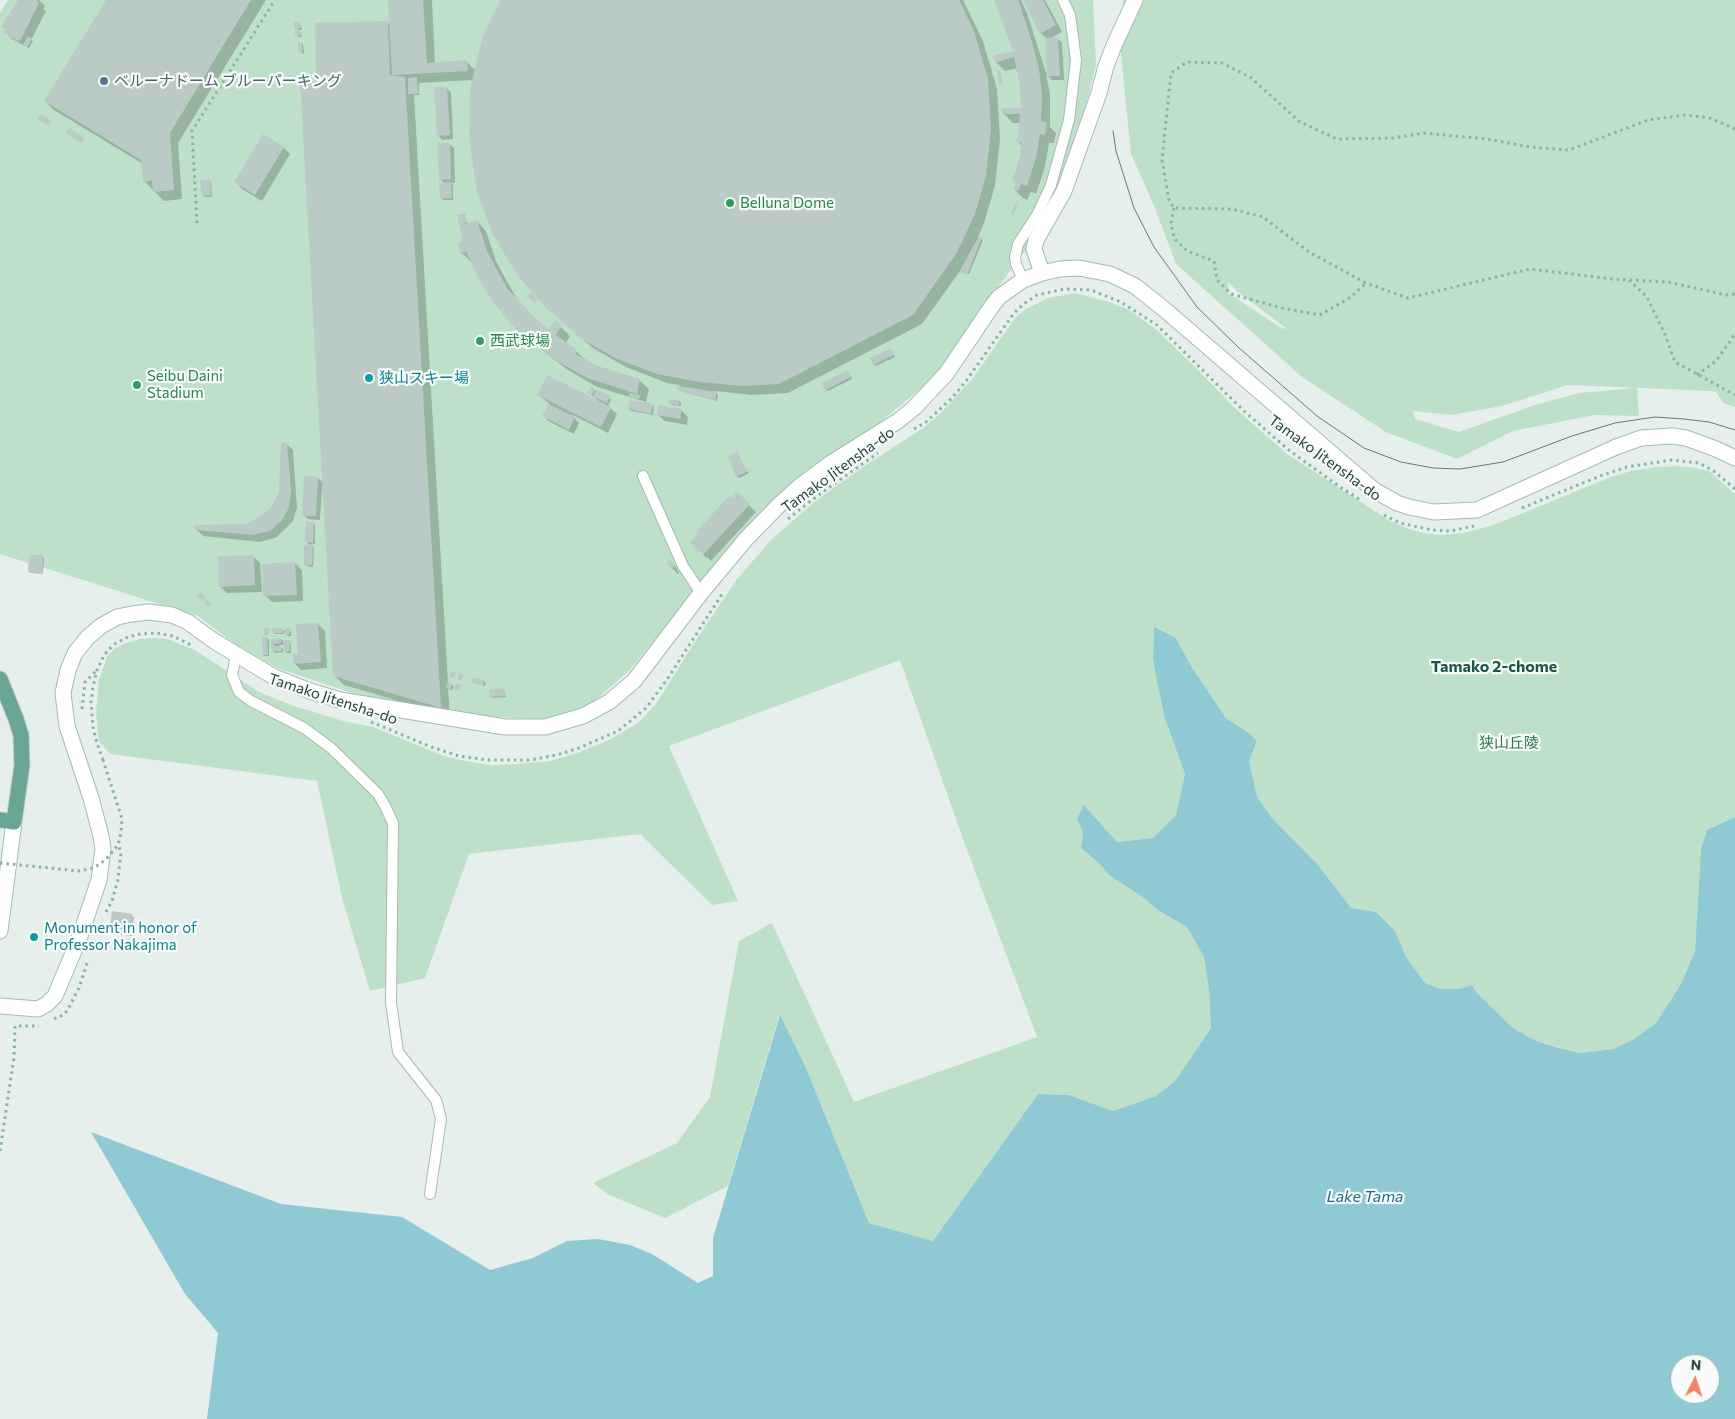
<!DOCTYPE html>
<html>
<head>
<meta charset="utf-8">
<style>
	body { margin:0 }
	#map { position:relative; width:1735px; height:1419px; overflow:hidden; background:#e6efeb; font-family:Commissioner,sans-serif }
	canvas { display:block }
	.north { position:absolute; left:1670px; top:1354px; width:50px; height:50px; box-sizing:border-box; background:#f7fbf9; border:1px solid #a3b1ad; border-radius:50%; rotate:4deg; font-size:14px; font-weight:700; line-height:20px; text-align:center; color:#24423a }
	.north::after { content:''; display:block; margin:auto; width:18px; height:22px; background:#f4845f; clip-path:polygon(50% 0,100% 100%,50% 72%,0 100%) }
</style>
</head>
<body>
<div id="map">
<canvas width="1735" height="1419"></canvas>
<div class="north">N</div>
</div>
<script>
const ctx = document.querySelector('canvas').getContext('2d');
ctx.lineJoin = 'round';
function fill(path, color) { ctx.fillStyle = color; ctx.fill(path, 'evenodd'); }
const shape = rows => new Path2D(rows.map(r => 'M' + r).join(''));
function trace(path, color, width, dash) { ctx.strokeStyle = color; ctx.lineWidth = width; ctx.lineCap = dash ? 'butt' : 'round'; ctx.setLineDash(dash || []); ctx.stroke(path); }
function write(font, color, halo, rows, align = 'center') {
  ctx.font = font + ' Commissioner,"Noto Sans JP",sans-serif'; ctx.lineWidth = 4.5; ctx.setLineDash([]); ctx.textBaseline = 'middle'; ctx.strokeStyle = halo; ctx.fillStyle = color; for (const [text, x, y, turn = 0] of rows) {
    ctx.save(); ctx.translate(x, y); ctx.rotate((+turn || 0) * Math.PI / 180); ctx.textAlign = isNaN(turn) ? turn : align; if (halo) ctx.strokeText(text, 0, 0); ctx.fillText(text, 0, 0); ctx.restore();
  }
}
fill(shape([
	[8,0,1093,0,1096,64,1077,143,1028,247,984,306,936,376,878,424,816,466,759,515,712,569,630,670,591,704,545,720,496,717,468,715,355,694,277,668,235,644,198,616,0,554,0,13],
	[1123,0,1735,0,1735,407,1723,403,1716,392,1711,391,1568,385,1502,406,1451,415,1413,411,1415,419,1459,432,1535,405,1579,393,1637,388,1639,416,1594,415,1513,431,1457,459,1386,432,1302,377,1176,264,1155,208,1131,154,1120,44],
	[1228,282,1237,291,1288,330,1280,327,1228,293],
	[1074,293,1110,302,1129,310,1157,330,1201,373,1234,407,1287,454,1390,521,1409,529,1423,533,1443,535,1463,533,1491,526,1611,477,1631,471,1655,467,1678,466,1696,468,1709,471,1735,494,1735,817,1707,830,1701,850,1695,951,1681,984,1656,1023,1634,1039,1614,1049,1580,1053,1536,1041,1513,1028,1477,993,1472,985,1459,989,1440,989,1425,983,1406,957,1394,931,1376,912,1351,908,1319,866,1272,818,1256,797,1249,762,1257,741,1249,733,1226,718,1191,666,1176,638,1154,628,1153,659,1157,682,1165,719,1185,774,1176,815,1153,838,1117,842,1085,806,1077,819,1083,833,1081,848,1099,863,1109,875,1144,898,1159,911,1187,927,1204,957,1209,990,1211,1028,1175,1081,1156,1096,1113,1111,1069,1095,1038,1094,933,1241,869,1223,806,1068,779,1016,728,1186,665,1218,609,1195,593,1183,677,1143,710,1097,739,941,772,923,854,1102,1037,1037,964,842,900,660,669,746,738,901,712,905,640,834,469,854,425,978,370,991,342,898,317,781,110,754,99,741,96,713,99,679,107,657,114,649,124,644,140,639,155,638,167,639,195,650,259,692,291,705,343,721,373,727,444,756,465,761,491,765,518,764,550,761,580,752,611,739,639,722,656,704,694,643,737,579,772,539,813,503,863,467,923,428,941,413,972,379,1016,317,1026,309,1048,298]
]), '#bfe0c8');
fill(shape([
	[1154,627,1176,638,1191,666,1226,718,1249,733,1257,741,1249,762,1257,797,1272,818,1319,866,1351,908,1376,912,1395,931,1406,957,1425,983,1440,989,1459,989,1472,985,1477,993,1513,1028,1536,1041,1556,1047,1580,1053,1614,1049,1634,1039,1656,1023,1681,984,1695,951,1701,849,1707,830,1735,817,1735,1419,207,1419,218,1333,185,1294,91,1132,281,1204,402,1217,490,1270,533,1258,567,1241,598,1239,630,1245,652,1254,698,1283,713,1276,713,1238,780,1015,806,1068,869,1223,933,1241,1038,1094,1069,1095,1113,1111,1156,1096,1175,1081,1211,1028,1209,990,1204,957,1187,927,1159,911,1144,898,1109,875,1099,863,1081,848,1083,833,1077,819,1084,805,1117,842,1153,838,1176,815,1185,774,1165,719,1157,682,1153,659],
	[1680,1364,1710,1364,1710,1394,1680,1394]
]), '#8ec9d4');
fill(shape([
	[19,0,39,0,45,6,43,9,46,11,31,40,33,41,29,48,12,39,5,32],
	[107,0,266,0,178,143,182,199,164,201,144,181,143,164,54,110,45,101],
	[389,0,432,0,435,63,467,62,476,71,502,0,963,0,983,41,997,89,1000,139,995,186,984,223,978,237,983,240,969,274,960,271,922,324,788,393,752,395,715,391,718,395,717,401,681,391,679,389,680,385,667,383,626,367,593,348,546,307,473,80,419,83,419,95,414,95,448,683,454,686,452,690,448,689,450,716,344,685,334,675,324,487,322,487,320,520,308,519,303,515,318,478,324,484,317,82,387,22,391,25],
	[995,0,1021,0,1027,13,1046,73,1048,73,1046,38,1041,33,1024,0,1045,0,1062,32,1049,39,1058,39,1062,43,1064,80,1052,80,1046,74,1050,94,1050,127,1056,133,1054,143,1049,143,1045,167,1036,194,1031,192,1027,200,1023,198,1014,189,1016,182,1014,179,1023,147,1018,142,1020,123,1013,123,1004,114,1022,110,1021,86,1018,68,1005,71,996,62,1014,52],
	[300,24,302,30,298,30,301,34,302,37,298,37,297,36,299,32,296,28],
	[302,43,303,45,304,54,299,52],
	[446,88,451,92,453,139,442,140,438,135],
	[449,144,454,148,455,183,450,183,453,185,453,200,443,200,441,198,445,184,440,179],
	[284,148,290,154,262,201,242,189,236,182],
	[209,180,211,182,212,197,205,197,203,195],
	[464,214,468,224,477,221,486,231,496,261,505,278,517,299,535,319,549,331,556,322,570,336,566,343,586,360,597,367,639,380,649,389,646,402,597,387,568,370,523,335,513,325,471,262,462,253,464,241,461,224],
	[892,351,895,357,876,366,874,364],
	[849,373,852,379,828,391,826,389],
	[594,390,611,399,608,406,617,414,608,433,571,414,579,423,574,434,548,421,544,416,550,404,538,395,600,402,590,394],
	[679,401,681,403,681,406,672,405,670,403],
	[653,406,654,407,653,415,631,411,629,409],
	[681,410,688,417,687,425,665,421,658,415],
	[286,443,293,450,297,508,293,521,277,537,260,542,203,536,196,529,246,525,262,517,273,507,281,491],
	[738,453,745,469,749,473,739,478,737,476],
	[737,494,756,512,711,561,707,557,706,558,692,542],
	[314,523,315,525,315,544,310,544,314,548,313,567,307,566,305,565,311,546,306,542],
	[253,556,260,563,262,592,227,593,220,586],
	[42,557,44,558,43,574,31,573,29,572],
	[670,562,677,568,679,574,678,574,671,567],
	[295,563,302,570,303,601,272,602,265,595],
	[318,624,325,631,327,668,301,670,294,663],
	[282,629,286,633,289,629,291,631,291,636,288,636,284,632,284,634,275,634,273,633],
	[267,638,269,640,269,656,265,656,263,654],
	[281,639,284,643,289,641,291,643,291,653,287,653,283,649,283,652,275,653,273,651,276,647,272,644],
	[279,645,285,645,285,651],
	[484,681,486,683,485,686,473,683],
	[504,690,506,697,493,698,491,696],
	[132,916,134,917,132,936,112,934,110,932]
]), '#0003');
fill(shape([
	[18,0,38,0,37,2,39,3,20,41,18,39,17,41,4,33,6,30,1,27],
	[106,0,251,0,170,133,174,190,153,192,152,181,143,182,141,160,44,101],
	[388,0,423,0,427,63,467,60,468,71,392,75],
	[500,0,959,0,974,31,988,79,991,129,986,176,975,214,956,254,913,315,779,384,742,386,699,382,657,374,615,358,582,339,545,307,518,276,493,235,477,192,469,139,470,88,483,35],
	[994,0,1018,0,1019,2,1032,42,1039,69,1042,96,1041,121,1047,122,1045,135,1040,134,1036,158,1027,186,1021,184,1018,191,1013,189,1016,181,1012,180,1019,162,1022,143,1017,143,1020,114,1002,114,1002,108,1021,108,1020,86,1014,57,995,63,993,56,1013,51],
	[1023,0,1043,0,1056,25,1040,34],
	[388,21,390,75,405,77,441,708,333,676,300,81,316,81,315,23],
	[294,22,300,22,300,29,294,29],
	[295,31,300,31,300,36,295,36],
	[28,36,32,39,27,47,23,44],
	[1058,37,1060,76,1047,76,1045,38],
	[298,42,302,42,302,53,298,53],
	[1000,70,1003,84,999,85,997,71],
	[417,77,418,94,408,94,408,78],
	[434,87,447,87,450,135,437,136],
	[40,114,52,121,49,126,38,119],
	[69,128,84,138,81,143,66,133],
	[263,134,284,147,255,195,234,182],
	[437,143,450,143,451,179,439,180],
	[210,179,211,195,202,196,200,180],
	[451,182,452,198,440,199,439,183],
	[1016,203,1018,204,1013,215,1011,214],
	[465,213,467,222,462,225,477,220,487,251,496,268,507,288,531,314,548,329,556,320,562,326,556,335,577,350,575,354,598,366,640,379,637,394,587,378,557,361,513,326,492,301,478,277,466,252,461,254,457,243,462,240,457,215],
	[979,236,982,237,967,275,959,272],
	[531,292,538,301,535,304,527,295],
	[891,348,894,355,873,365,870,358],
	[847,370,851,377,825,390,822,383],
	[547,375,611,407,601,427,537,395],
	[591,386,595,389,592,395,587,393],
	[678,386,717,392,715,400,678,390],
	[596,389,610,396,607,403,593,397],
	[629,393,640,395,639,399,629,397],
	[669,399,680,400,679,405,669,404],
	[630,400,653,404,651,414,628,409],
	[549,404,575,417,569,430,542,416],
	[658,405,682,409,680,419,657,415],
	[281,442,287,442,291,491,289,508,282,520,270,531,253,535,195,530,195,525,246,524,261,516,272,506,279,491],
	[738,452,745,468,746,467,748,471,736,477,728,456],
	[304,476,318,477,316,516,302,516],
	[737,492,750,504,703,555,699,551,698,552,690,542,698,534,696,532,729,496,731,498],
	[306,522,314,522,313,543,305,542],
	[304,545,313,545,312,565,304,565],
	[29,555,43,555,42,573,28,572],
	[254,555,255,585,219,587,218,556],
	[671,560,674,567,670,568,667,562],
	[295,562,297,595,263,596,262,564],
	[200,592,206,597,202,601,196,596],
	[206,599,211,604,208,607,203,602],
	[318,623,321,662,293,664,293,654,298,654,296,624],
	[264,628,269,628,269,635,264,635],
	[272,628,282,628,283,633,272,633],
	[285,628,290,628,290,634,285,635],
	[262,637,267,637,268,655,262,655],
	[281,638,281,643,271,644,271,639],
	[283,640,290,640,290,651,284,652],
	[271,646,281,646,282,651,272,651],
	[451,671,456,672,454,678,449,677],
	[459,673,464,674,462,681,457,679],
	[473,678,484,680,483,685,472,683],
	[448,681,452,683,450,689,446,688],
	[456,683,461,684,459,691,454,690],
	[504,688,505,696,490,697,489,690],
	[112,911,132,914,130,935,109,932]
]), '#bbcac4');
const lane = shape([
	[1023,280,1016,264,1015,257,1017,249,1018,244,1037,215,1051,185,1069,120,1076,60,1070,15,1063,0],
	[643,476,683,566,701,593],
	[236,656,232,675,239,692,251,701,304,728,331,748,378,794,385,806,393,823,391,1003,398,1052,436,1100,441,1119,430,1194]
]);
const street = shape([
	[1042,273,1034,249,1036,240,1064,191,1099,93,1106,66,1115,43,1135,0]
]);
const secondary = shape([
	[0,931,14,822],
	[0,1006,38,1009,47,1004,55,996,79,939,99,880,103,849,101,836,91,798,67,726,63,693,68,670,75,653,88,637,101,626,117,617,132,614,149,612,172,615,188,622,214,641,274,677,310,691,340,700,505,727,545,727,583,716,609,702,634,681,701,593,746,539,781,503,800,486,831,463,898,421,914,408,946,374,992,306,999,297,1023,280,1042,273,1060,269,1079,268,1110,274,1135,286,1164,309,1374,490,1397,503,1409,507,1434,512,1477,510,1616,447,1641,438,1672,436,1686,438,1716,449,1735,458]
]);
const primary = shape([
	[0,679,16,719,21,735,22,765,14,822,0,820]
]);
trace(lane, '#a8b8b2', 12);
trace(street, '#a8b8b2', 17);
trace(secondary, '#a4bbb3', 17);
trace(primary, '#c2cac8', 17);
trace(shape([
	[1735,129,1710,118,1685,115,1648,120,1569,150,1530,147,1487,139,1424,133,1393,138,1337,139,1300,122,1250,77,1222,63,1187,62,1171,73,1162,160,1169,200,1174,208,1231,209,1263,217,1309,252,1366,283,1408,298,1530,269,1612,279,1668,282,1726,295,1735,294],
	[1174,208,1171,223,1174,238,1187,251,1214,261,1217,280,1231,294,1282,308,1320,315,1351,297,1366,283],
	[197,223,192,131,275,0],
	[1629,280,1647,297,1664,332,1675,362,1735,395],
	[1697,375,1716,361,1735,334],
	[914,429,926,422,952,398,966,381,1014,313,1025,303,1037,295,1064,289,1091,290,1121,302,1157,325,1245,412,1290,451,1340,487,1362,501],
	[1522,508,1600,476,1627,467,1672,460,1698,463,1705,466,1715,472,1735,489],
	[1384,515,1400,523,1432,530,1450,531,1474,526],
	[788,519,817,496,878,453],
	[82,709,85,682,97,670],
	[371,722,434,748,459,756,487,760,530,760,557,755,579,748,618,731,646,708,668,678,724,591],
	[103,760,97,743,93,727,91,702,93,687,97,670,103,657,108,650,116,643,128,637,140,634,156,633,173,636,193,646],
	[106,912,112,901,118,879,121,852,119,847],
	[54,1019,63,1015,67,1011,79,988,88,960],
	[0,1151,14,1057,15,1026,39,1026]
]), '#86b3a5', 3, [2.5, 4]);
trace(lane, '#fff', 10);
trace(street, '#fff', 15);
trace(secondary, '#fff', 15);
trace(primary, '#6aa596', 15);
trace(shape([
	[1113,131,1116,151,1134,208,1154,247,1197,307,1238,347,1317,416,1364,448,1401,462,1433,468,1460,469,1503,462,1572,436,1615,423,1655,417,1684,419,1709,422,1735,430]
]), '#5f7d75', 1);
trace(shape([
	[0,863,79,871,93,868,100,864,108,857,118,845,121,833,122,819,103,760]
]), '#86b3a5', 3, [2.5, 4]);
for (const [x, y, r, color] of [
	[104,81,5,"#5c6f8a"],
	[730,203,5,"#2e9e5b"],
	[480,341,5,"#2e9e5b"],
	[369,378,5,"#0f9aa8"],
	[137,385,5,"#2e9e5b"],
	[34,937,5,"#0f9aa8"]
]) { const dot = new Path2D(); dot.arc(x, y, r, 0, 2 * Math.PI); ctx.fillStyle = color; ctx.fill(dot); trace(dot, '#f7fbf9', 2); }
write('15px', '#4e5e75', '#f7fbf9', [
	["ベルーナドーム ブルーパーキング",114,81]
], 'left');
write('15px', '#27864d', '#f7fbf9', [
	["Belluna Dome",740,203],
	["西武球場",490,341],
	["Seibu Daini",147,376],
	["Stadium",147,393]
], 'left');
write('15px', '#0d838f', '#f7fbf9', [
	["狭山スキー場",379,378],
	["Monument in honor of",44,928],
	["Professor Nakajima",44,945]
], 'left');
write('15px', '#24423a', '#f7fbf9', [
	["Tamako Jitensha-do",1325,458,36],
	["Tamako Jitensha-do",838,470,-36],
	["Tamako Jitensha-do",333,699,18]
]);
write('15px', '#2d7a4b', '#f7fbf9', [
	["狭山丘陵",1509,743]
]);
write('bold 16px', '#1f5548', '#f7fbf9', [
	["Tamako 2-chome",1494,667]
]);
write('italic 16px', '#1c6f80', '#f7fbf9', [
	["Lake Tama",1365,1197]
]);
</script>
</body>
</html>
